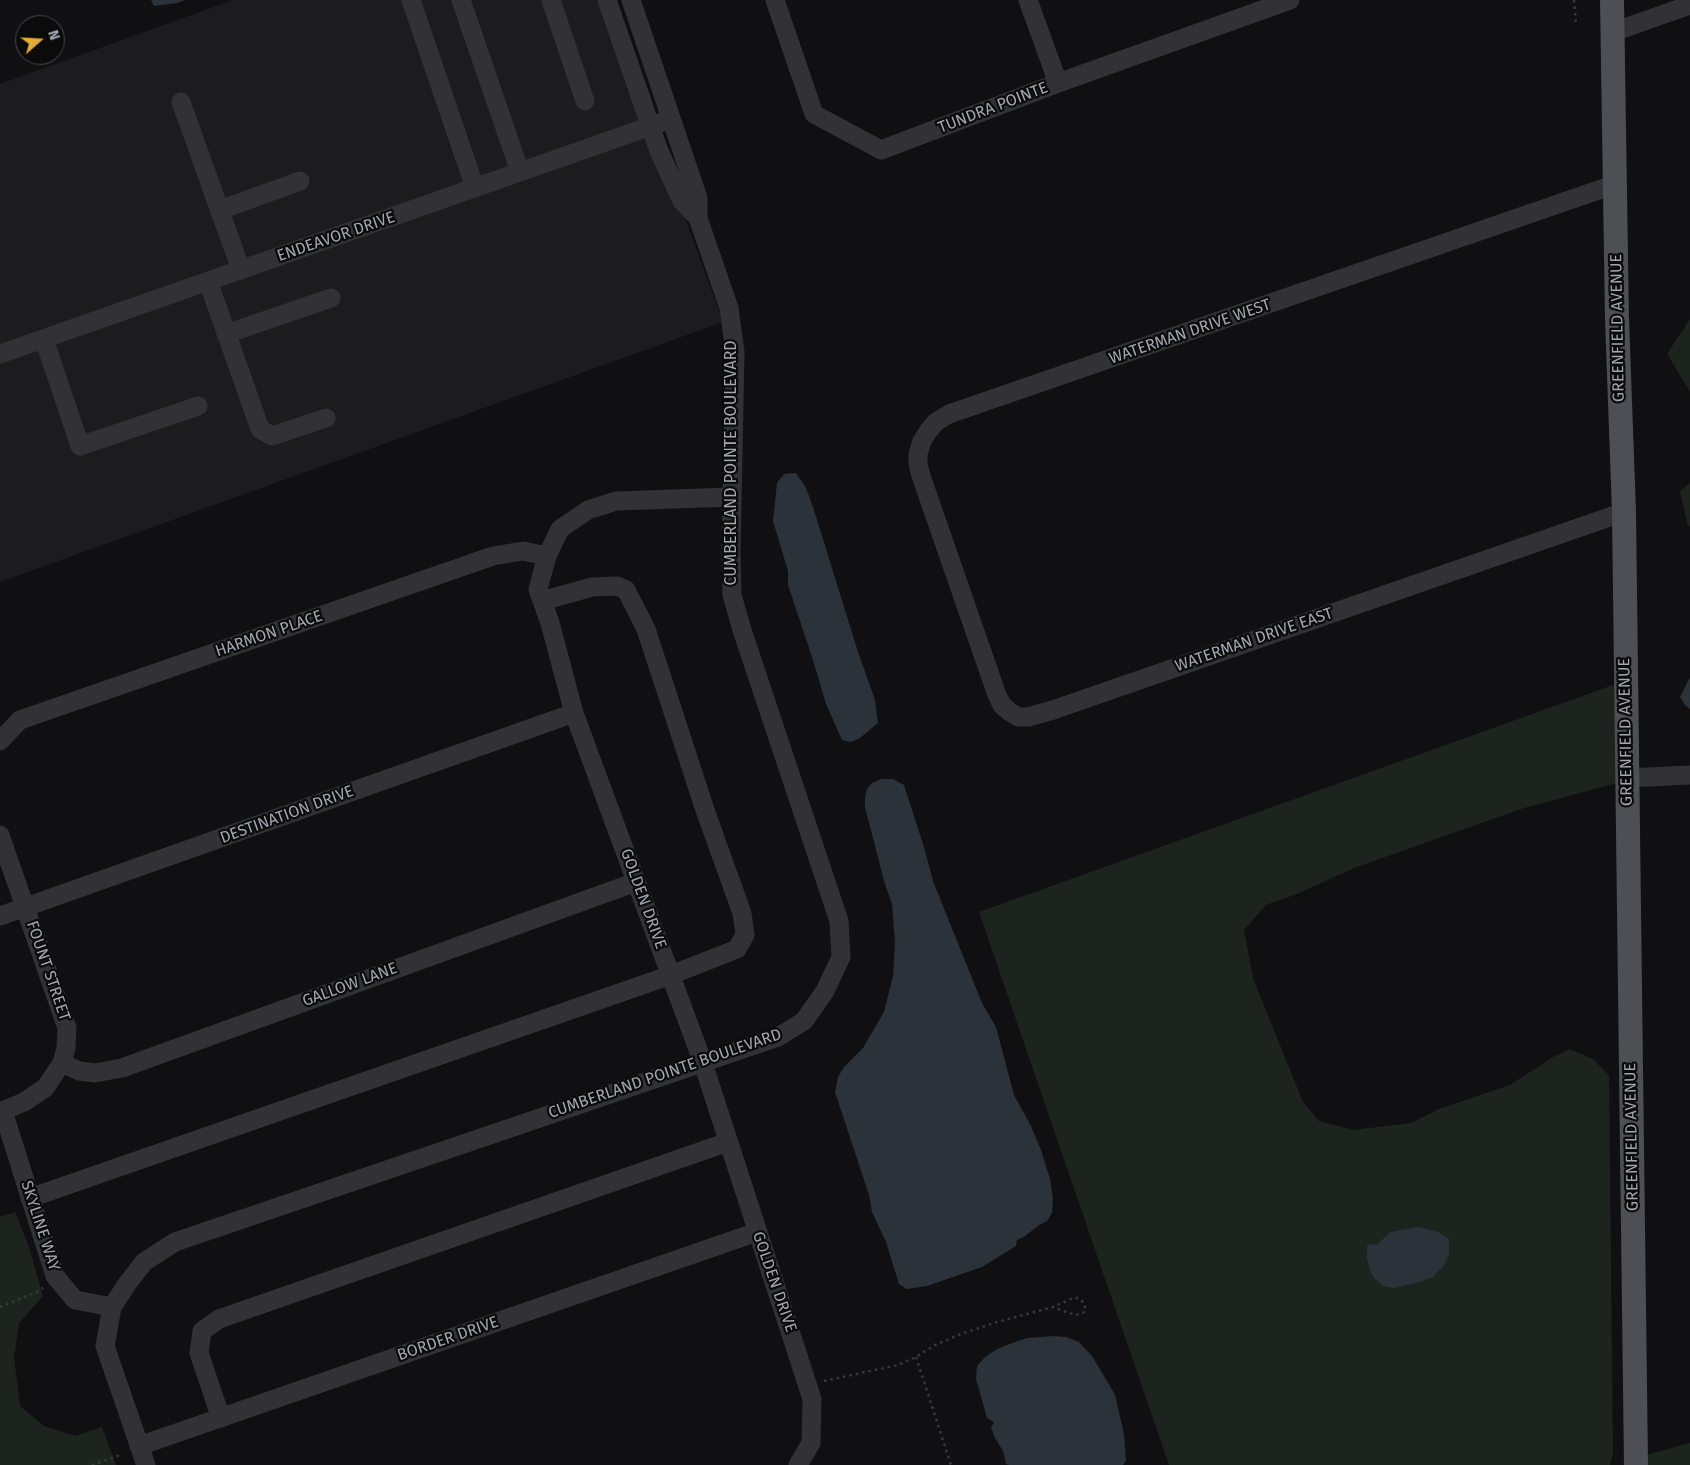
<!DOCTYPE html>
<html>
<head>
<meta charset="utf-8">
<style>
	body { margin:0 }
	#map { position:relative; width:1690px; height:1465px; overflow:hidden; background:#101012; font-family:"Fira Sans",sans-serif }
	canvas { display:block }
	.north { position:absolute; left:15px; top:15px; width:50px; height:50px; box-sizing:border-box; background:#0b0b0c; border:1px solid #48494e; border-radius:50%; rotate:71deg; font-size:14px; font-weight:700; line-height:20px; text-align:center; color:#a3a7b1 }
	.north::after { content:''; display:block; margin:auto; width:18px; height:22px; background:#e3ab37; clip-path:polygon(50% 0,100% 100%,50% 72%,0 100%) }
</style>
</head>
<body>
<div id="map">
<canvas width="1690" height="1465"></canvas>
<div class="north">N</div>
</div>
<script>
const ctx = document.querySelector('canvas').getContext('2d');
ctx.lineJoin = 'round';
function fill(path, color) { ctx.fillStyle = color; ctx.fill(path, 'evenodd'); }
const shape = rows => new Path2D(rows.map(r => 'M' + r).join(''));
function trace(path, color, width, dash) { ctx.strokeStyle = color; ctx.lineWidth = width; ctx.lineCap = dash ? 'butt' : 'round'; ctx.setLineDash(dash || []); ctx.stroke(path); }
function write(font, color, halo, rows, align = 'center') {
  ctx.font = font + ' "Fira Sans",sans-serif'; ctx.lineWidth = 4.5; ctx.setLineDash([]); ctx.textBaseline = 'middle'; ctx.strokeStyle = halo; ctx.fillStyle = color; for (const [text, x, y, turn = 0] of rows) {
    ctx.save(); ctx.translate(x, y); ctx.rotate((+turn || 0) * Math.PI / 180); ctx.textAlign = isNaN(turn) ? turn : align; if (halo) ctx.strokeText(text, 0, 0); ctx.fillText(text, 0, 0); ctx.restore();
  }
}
fill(shape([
	[233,0,606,0,723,322,0,582,0,84]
]), '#1c1c1e');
fill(shape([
	[1690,319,1690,392,1667,354],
	[1690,483,1690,526,1688,526,1680,491],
	[1616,684,1617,783,1524,808,1354,868,1297,894,1266,905,1244,930,1253,978,1303,1102,1319,1121,1353,1130,1411,1123,1439,1109,1510,1085,1553,1057,1570,1049,1594,1060,1609,1075,1613,1453,1610,1465,1169,1465,979,912],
	[15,1212,29,1247,43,1296,19,1323,14,1357,20,1406,44,1426,75,1436,102,1427,116,1465,0,1465,0,1217],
	[1690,1443,1690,1465,1648,1465,1646,1455]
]), '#1d241e');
fill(shape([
	[151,0,185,0,177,3,154,6],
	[796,473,806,488,813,507,858,652,875,700,878,723,860,738,851,742,842,740,826,704,813,660,788,585,788,571,773,521,777,483,784,474],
	[1690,677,1690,709,1685,705,1680,697],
	[881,779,893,779,904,785,924,847,933,881,982,1003,996,1027,1014,1095,1031,1126,1041,1150,1050,1179,1053,1199,1052,1213,1047,1221,1039,1225,1024,1237,1017,1240,1016,1246,982,1267,927,1286,907,1289,899,1284,886,1242,872,1212,869,1195,835,1092,838,1077,844,1067,863,1048,884,1012,893,976,895,942,892,904,884,881,865,807,865,798,867,789,872,783],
	[1419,1227,1438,1232,1449,1239,1449,1254,1444,1265,1433,1277,1416,1283,1394,1288,1383,1286,1374,1278,1371,1273,1367,1258,1367,1246,1373,1244,1377,1245,1390,1232],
	[1054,1336,1066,1337,1079,1342,1092,1356,1110,1386,1115,1395,1124,1434,1126,1461,1123,1465,1009,1465,1006,1464,1003,1451,995,1438,991,1428,994,1422,987,1418,976,1379,977,1366,985,1357,997,1349,1015,1342,1027,1338]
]), '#2b3239');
trace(shape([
	[1574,0,1576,24],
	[0,1307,37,1292,43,1288],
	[916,1357,951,1465],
	[824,1381,898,1365,916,1357,935,1345,961,1334,997,1322,1053,1307,1073,1298,1078,1298,1083,1302,1085,1307,1085,1312,1076,1315,1063,1311,1053,1307],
	[92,1465,120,1455]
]), '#38393d', 2.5, [2.5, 4]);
trace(shape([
	[411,0,475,188],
	[461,0,520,172],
	[551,0,585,101],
	[607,0,659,151,682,201,698,218],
	[775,0,814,114,881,150,1058,83,1290,0],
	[1028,0,1058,83],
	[1613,32,1690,5],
	[181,102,241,270],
	[1616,184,949,414,936,422,929,430,922,441,918,454,918,464,921,476,997,695,1002,705,1010,712,1018,717,1028,717,1053,710,1624,512],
	[220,210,300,181],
	[208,281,260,429,272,436,326,418],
	[226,334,331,298],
	[44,339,80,446,198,406],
	[0,354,671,119],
	[732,497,616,501,588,510,560,529,547,556,538,589,550,623,574,713,703,1063,812,1399,811,1443,798,1465],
	[0,741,20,720,493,556,523,551,547,556],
	[1628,778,1690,775],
	[0,835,67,1028,66,1048,62,1063,45,1088,24,1102,0,1112],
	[0,916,574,713],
	[62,1063,79,1071,95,1073,122,1068,636,882],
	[3,1111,55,1276,75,1300,112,1307],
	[30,1198,671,975,737,949,745,935,742,913,706,813,646,629,626,590,617,586,592,587,542,601],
	[221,1418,199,1353,202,1331,219,1319,728,1142],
	[139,1446,757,1232],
	[146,1465,105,1346,112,1307,127,1284,144,1262,175,1242,778,1037,804,1021,825,991,841,957,839,921,742,630,732,595,731,552,735,352,729,308,698,218,698,198,631,0]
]), '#323236', 19);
trace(shape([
	[1612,0,1617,319,1624,512,1636,1465]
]), '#4e4f55', 24);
write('16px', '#a3a7b1', '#0b0b0c', [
	["TUNDRA POINTE",993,108,-21],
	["ENDEAVOR DRIVE",336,237,-19],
	["GREENFIELD AVENUE",1618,328,-91],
	["WATERMAN DRIVE WEST",1190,332,-19],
	["CUMBERLAND POINTE BOULEVARD",732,463,-90],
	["HARMON PLACE",269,634,-19],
	["WATERMAN DRIVE EAST",1254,640,-19],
	["GREENFIELD AVENUE",1626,732,-91],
	["DESTINATION DRIVE",287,815,-20],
	["GOLDEN DRIVE",643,899,70],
	["FOUNT STREET",48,971,71],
	["GALLOW LANE",350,985,-20],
	["CUMBERLAND POINTE BOULEVARD",665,1074,-19],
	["GREENFIELD AVENUE",1632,1137,-91],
	["SKYLINE WAY",40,1226,72],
	["GOLDEN DRIVE",774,1282,71],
	["BORDER DRIVE",448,1339,-19]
]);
</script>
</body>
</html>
